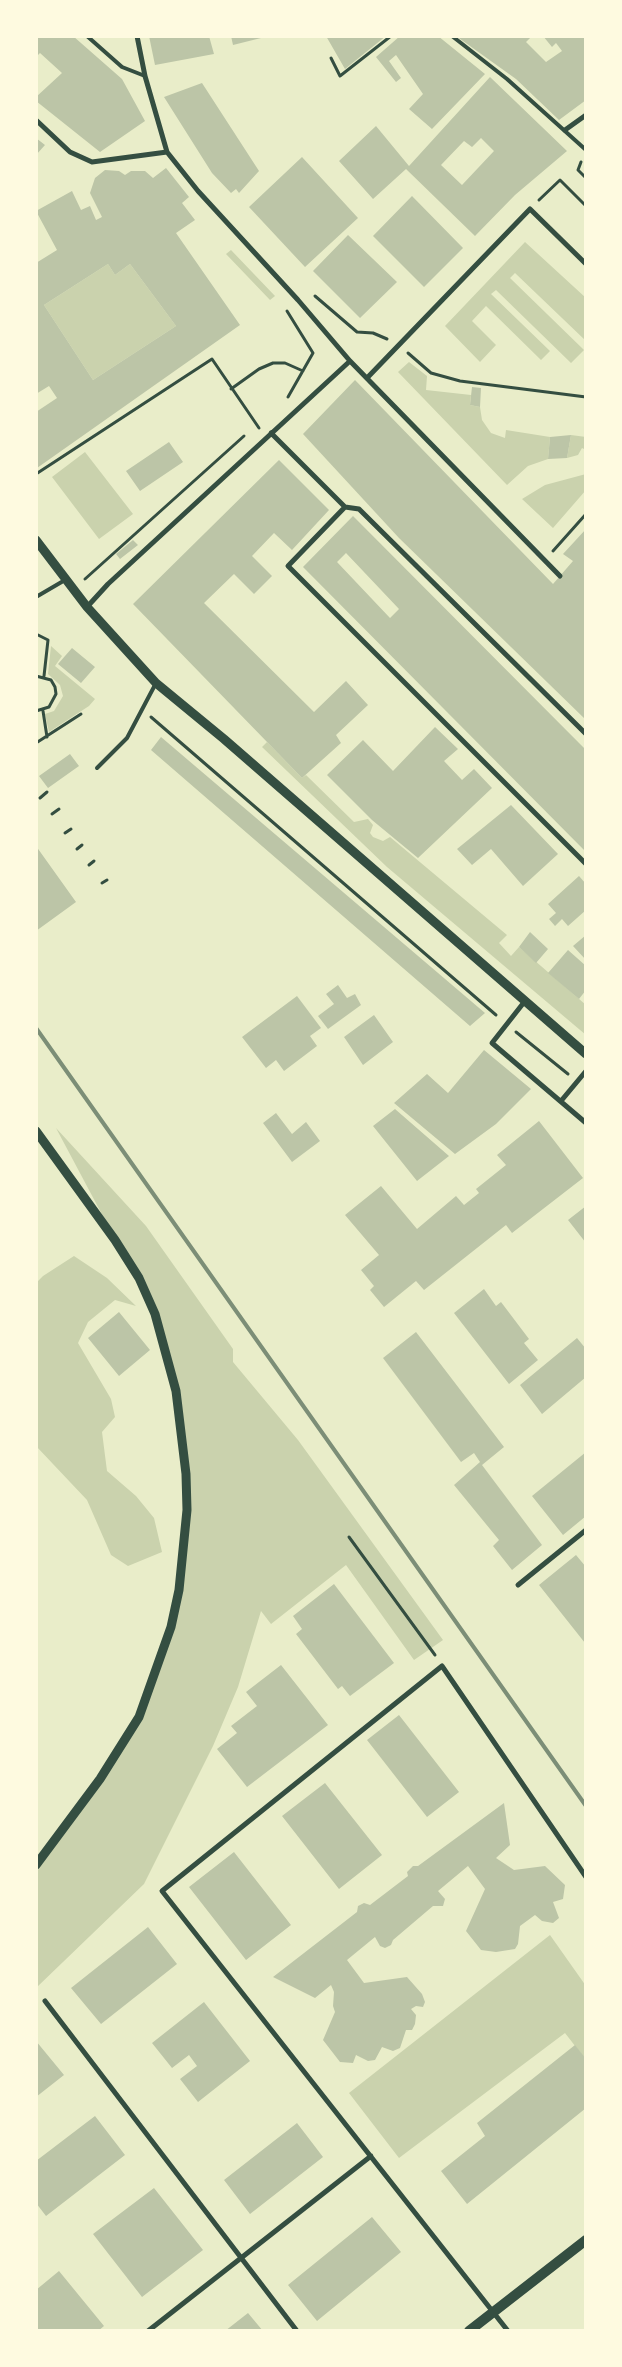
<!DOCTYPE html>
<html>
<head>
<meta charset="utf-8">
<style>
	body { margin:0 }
	#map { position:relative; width:622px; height:2367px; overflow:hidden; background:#e9edc9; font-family:Roboto,sans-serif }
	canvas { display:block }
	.frame { position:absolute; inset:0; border:38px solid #fefae0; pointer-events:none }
</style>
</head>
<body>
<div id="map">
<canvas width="622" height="2367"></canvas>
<div class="frame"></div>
</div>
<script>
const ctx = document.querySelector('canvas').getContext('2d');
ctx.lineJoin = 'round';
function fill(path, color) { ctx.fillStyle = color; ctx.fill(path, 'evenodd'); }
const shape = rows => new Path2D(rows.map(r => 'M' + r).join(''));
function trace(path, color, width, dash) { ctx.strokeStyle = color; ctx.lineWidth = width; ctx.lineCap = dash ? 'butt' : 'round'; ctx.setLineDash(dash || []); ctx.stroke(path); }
fill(shape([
	[525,242,586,298,586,341,515,273,510,278,584,350,571,363,496,290,491,294,550,351,541,360,486,306,472,321,496,345,480,362,445,326],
	[231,250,275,296,270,300,226,254],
	[108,264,115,275,130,264,176,326,93,380,44,305],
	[409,362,427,376,426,390,471,395,470,405,480,407,482,420,491,433,505,438,506,430,550,437,548,459,528,466,507,485,398,372],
	[571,435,586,437,586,450,582,448,578,455,567,458],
	[85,452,133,514,99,539,52,477],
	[586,474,586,490,553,528,522,499,545,485],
	[51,646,62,656,55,666,95,699,89,706,49,732,45,714,54,711,63,696,60,685,48,674],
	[267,742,302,778,306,775,354,822,368,819,373,825,370,833,373,837,383,841,390,837,507,935,499,943,511,956,519,947,586,1005,586,1035,387,867,262,747],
	[56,1128,146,1226,233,1349,233,1362,298,1440,443,1640,414,1660,346,1565,271,1624,261,1611,238,1687,213,1746,144,1884,36,1988,36,1863,139,1717,171,1627,187,1510,176,1391,155,1314],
	[74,1256,107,1278,136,1306,115,1300,88,1322,78,1343,111,1399,115,1417,102,1432,107,1471,136,1496,154,1518,162,1552,128,1566,111,1555,87,1500,36,1446,36,1283,43,1276],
	[550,1935,586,1986,586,2060,565,2033,399,2158,349,2093]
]), '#cad2ad');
fill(shape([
	[36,36,73,36,122,79,145,121,100,152,36,101,36,97,62,73,40,53,36,57],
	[149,36,209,36,214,54,155,65],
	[231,36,265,36,265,37,233,45],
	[326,36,386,36,345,69],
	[400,36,438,36,485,74,432,129,409,109,423,94,396,55,389,61,401,78,396,82,376,57],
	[456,36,532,36,526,42,546,62,562,51,556,43,552,47,543,36,586,36,586,100,559,120,516,79],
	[490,77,567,151,515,195,475,236,406,169,373,199,339,161,376,126,409,166],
	[481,138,494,151,462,185,441,165,464,141,472,147],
	[202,83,259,171,239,193,236,189,231,193,212,173,164,97],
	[36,138,45,145,36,155],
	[302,157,358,218,305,267,249,207],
	[166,168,189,197,182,203,195,220,176,233,240,325,37,468,36,412,57,398,49,386,36,394,36,263,57,250,36,211,72,191,81,210,90,206,96,220,102,217,90,193,95,178,105,170,119,171,125,175,131,171,145,171,153,178],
	[108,264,115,275,130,264,176,326,93,380,44,305],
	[412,196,463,248,424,287,373,236],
	[348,235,397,282,360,318,313,271],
	[355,380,553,584,573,561,563,554,586,529,586,720,399,538,303,434],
	[472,387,481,388,480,407,470,405],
	[571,435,567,458,548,459,550,437],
	[169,442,183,462,140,491,126,471],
	[279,460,329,510,292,550,274,533,252,556,272,576,254,594,234,574,204,603,314,712,346,681,368,705,336,735,341,743,302,778,133,604],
	[353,516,586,750,586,852,303,567],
	[346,553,399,609,390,618,337,562],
	[133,540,138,545,120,559,116,554],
	[72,648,95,667,81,683,58,664],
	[435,727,458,749,444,761,462,780,474,769,492,788,418,858,372,820,327,775,363,740,393,771],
	[161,737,485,1013,470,1026,151,750],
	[70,754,79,766,48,788,39,776],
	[511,805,558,854,523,886,491,849,472,865,457,849],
	[36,846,76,902,36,931],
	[579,876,586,884,586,910,568,926,562,919,555,926,549,919,556,913,548,904],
	[530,932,548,949,536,963,519,947],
	[586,935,586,960,573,946],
	[568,950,586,966,586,990,579,999,548,973],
	[338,985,347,998,355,994,361,1005,328,1029,318,1016,334,1004,326,994],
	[297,996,321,1028,310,1036,317,1046,284,1071,276,1060,266,1068,242,1037],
	[374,1015,393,1042,363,1065,344,1037],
	[484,1050,531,1089,496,1124,455,1154,394,1103,427,1074,448,1093],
	[395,1109,449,1156,417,1181,373,1126],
	[276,1113,292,1134,306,1122,320,1141,292,1162,263,1123],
	[539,1121,583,1178,512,1233,506,1225,424,1290,416,1281,384,1307,370,1290,374,1286,361,1270,379,1255,345,1215,381,1186,417,1229,456,1196,464,1205,479,1193,476,1189,506,1165,497,1155],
	[586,1206,586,1243,568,1220],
	[484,1289,496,1306,501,1302,529,1339,524,1343,538,1360,509,1384,454,1313],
	[119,1312,150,1350,119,1376,88,1338],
	[416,1332,504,1447,482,1465,542,1545,512,1570,493,1546,499,1540,454,1485,480,1462,474,1453,461,1462,383,1358],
	[577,1338,586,1349,586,1377,542,1414,520,1385],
	[586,1452,586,1516,563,1535,532,1496],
	[576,1555,586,1567,585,1643,539,1585],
	[334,1584,394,1663,350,1696,342,1686,338,1689,296,1634,302,1629,293,1616],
	[281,1665,328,1725,247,1787,217,1749,237,1733,231,1726,257,1706,246,1692],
	[399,1715,459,1792,427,1817,367,1740],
	[325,1783,382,1855,339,1889,282,1816],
	[504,1803,510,1845,496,1858,514,1870,545,1866,565,1885,563,1899,553,1902,559,1918,553,1923,542,1921,535,1915,520,1926,518,1944,515,1949,496,1952,481,1950,466,1931,485,1889,468,1866,438,1891,445,1899,443,1906,433,1906,393,1940,391,1945,385,1948,380,1946,375,1937,347,1960,364,1983,407,1977,422,1994,425,2002,423,2007,416,2006,411,2009,416,2015,415,2024,412,2030,406,2030,400,2048,393,2051,382,2047,375,2060,368,2061,356,2055,353,2063,340,2062,323,2040,335,2012,333,2006,334,1992,331,1985,315,1998,273,1977,357,1912,358,1906,364,1903,370,1905,408,1876,407,1872,413,1866,418,1866],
	[234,1852,291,1925,246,1960,189,1887],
	[148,1927,177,1964,101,2024,71,1988],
	[204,2002,250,2061,198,2102,180,2079,197,2066,189,2055,172,2068,152,2043],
	[36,2041,64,2075,36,2097],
	[575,2045,586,2059,586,2108,467,2204,441,2171,485,2136,477,2123],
	[95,2116,125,2155,46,2216,36,2203,36,2161],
	[297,2123,323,2157,250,2214,224,2180],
	[154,2188,203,2250,142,2297,93,2234],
	[372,2217,401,2252,317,2321,288,2285],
	[59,2271,104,2326,98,2331,36,2331,36,2290],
	[248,2313,263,2331,225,2331]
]), '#bcc5a7');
trace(shape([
	[331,58,340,76,391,36],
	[581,162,578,170,586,178],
	[539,200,560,180,586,206],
	[315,296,357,332,373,333,387,339],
	[287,311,313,353,288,397],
	[408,353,431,373,460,381,586,397],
	[231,389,259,369,273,363,285,363,303,371],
	[36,474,212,359,259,428],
	[553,551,586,514],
	[85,579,244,436],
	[36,634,48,640,44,676],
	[36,676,51,680,55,687,56,694,49,707,36,711],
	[43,711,47,737],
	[151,717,496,1015],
	[36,743,81,714],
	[40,798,47,792],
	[52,814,59,809],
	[65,833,71,829],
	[77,849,82,845],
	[89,865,94,861],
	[102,883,107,880],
	[516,1032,568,1074],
	[349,1537,435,1655]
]), '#344e41', 3);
trace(shape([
	[87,36,122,67,145,76],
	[452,36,507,79,586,150],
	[36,597,65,580],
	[97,768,127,738,156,683]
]), '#344e41', 4);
trace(shape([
	[137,36,145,76,167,152,198,191,298,300,350,361,560,576],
	[36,120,70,152,92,162,167,152],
	[565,130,586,115],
	[367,378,530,209,586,264],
	[271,433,345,507,359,509,586,734],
	[345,507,288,566,586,864],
	[87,607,108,584,350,361],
	[525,1001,492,1043,586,1123],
	[561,1101,586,1071],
	[518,1585,586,1530],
	[45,2001,297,2331],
	[148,2331,371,2156],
	[508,2331,162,1891,442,1666,586,1877]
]), '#344e41', 5);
trace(shape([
	[36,540,87,607,156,683,224,739,586,1054],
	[36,1131,115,1240,139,1278,155,1314,176,1391,186,1474,187,1510,179,1590,171,1627,139,1717,100,1779,36,1865]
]), '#344e41', 9);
trace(shape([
	[469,2331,586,2240]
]), '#344e41', 10);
trace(shape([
	[36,1028,586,1806]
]), '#7c8e77', 4);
</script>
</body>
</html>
